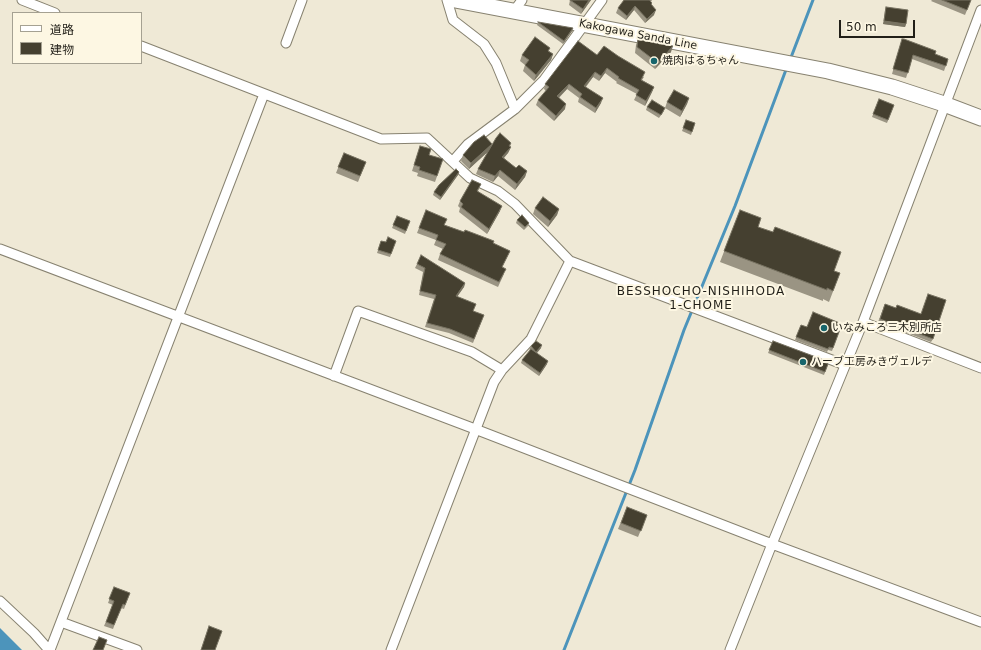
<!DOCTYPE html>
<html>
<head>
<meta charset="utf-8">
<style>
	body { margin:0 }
	#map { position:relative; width:981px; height:650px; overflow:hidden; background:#efe9d6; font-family:"DejaVu Sans","Noto Sans JP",sans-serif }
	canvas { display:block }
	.legend { position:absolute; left:12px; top:12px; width:130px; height:52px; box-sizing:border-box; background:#fdf7e3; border:1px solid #a5a192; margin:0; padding:5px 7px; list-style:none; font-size:12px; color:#211f18 }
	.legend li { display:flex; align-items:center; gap:8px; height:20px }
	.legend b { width:20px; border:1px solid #a5a192 }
	.scale { position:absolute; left:839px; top:20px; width:76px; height:18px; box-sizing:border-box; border:2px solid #211f18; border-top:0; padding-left:5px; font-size:12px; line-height:14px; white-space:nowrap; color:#211f18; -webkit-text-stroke:3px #fdf7e3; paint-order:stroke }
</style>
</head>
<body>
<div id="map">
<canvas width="981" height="650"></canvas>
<ul class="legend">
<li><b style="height:5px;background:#fff"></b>道路</li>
<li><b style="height:11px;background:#454030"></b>建物</li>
</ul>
<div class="scale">50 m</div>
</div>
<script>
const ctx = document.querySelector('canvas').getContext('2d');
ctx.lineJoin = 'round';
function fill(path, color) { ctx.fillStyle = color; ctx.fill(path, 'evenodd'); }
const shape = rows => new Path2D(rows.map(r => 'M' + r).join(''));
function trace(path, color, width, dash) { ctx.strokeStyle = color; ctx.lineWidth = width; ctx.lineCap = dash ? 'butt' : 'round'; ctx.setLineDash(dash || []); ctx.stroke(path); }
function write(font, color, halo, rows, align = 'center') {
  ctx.font = font + ' "DejaVu Sans","Noto Sans JP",sans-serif'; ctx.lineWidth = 4; ctx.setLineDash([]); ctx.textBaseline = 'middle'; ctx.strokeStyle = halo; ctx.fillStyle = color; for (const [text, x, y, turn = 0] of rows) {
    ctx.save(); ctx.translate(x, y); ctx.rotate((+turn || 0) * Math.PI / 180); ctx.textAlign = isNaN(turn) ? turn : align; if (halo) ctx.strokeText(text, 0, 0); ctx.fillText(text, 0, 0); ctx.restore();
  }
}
fill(shape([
	[0,628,22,650,0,650]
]), '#4c94bb');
trace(shape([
	[790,60,813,0],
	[564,650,635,470,684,330,735,206,787,67]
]), '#4c94bb', 3);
const minor = shape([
	[22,0,55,13],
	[447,0,453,20,484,44,496,63,515,109],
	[514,11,522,0],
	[286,43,302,0],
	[141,46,381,139,427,138,470,178,498,191,515,204,570,261,845,365],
	[453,161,468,144,515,109,544,80,602,0],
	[0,249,475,429,772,544,981,622],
	[863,322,981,368],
	[334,376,358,311,472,352,502,370],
	[0,601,34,633,49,650],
	[61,622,137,650],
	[50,650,264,94],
	[391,650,494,382,502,370,531,339,570,261],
	[730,650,772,544,863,322,981,10]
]);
const primary = shape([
	[455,0,828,71,892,87,944,104,981,118]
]);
trace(minor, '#878270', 11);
trace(primary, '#878270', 17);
trace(minor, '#fff', 9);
trace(primary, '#fff', 15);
fill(shape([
	[570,0,591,0,581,14,569,5],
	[624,0,652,0,651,2,652,3,651,5,654,15,645,23,634,10,626,20,616,13,618,8],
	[932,0,971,0,965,15,931,1],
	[886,7,906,24,905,27,883,24,885,10],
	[538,22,572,31,563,44,537,25],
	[638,39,671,52,655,69,635,53,636,45],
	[902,39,935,54,948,59,944,71,912,59,906,78,892,74],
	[549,51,553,54,551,60,534,81,523,71,525,65,520,61,522,55],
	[597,55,644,77,642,80,654,87,652,92,645,106,634,100,637,94,616,83,617,82,605,73,599,81,593,77,586,87,601,103,595,113,578,102,579,98,567,89,559,98,565,109,554,121,536,105,538,100,546,91,544,89,545,84],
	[689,98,687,104,680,117,665,108,667,102],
	[879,99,894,105,887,123,872,117],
	[647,107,664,111,659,118,646,110],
	[686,120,695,123,691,135,682,131],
	[511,143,510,147,511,147,508,153,504,158,516,168,527,171,525,177,515,190,498,176,493,182,476,174,478,169,488,151,469,169,461,161,463,155,491,146],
	[420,146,429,155,443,159,435,182,417,176,418,173,412,171],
	[344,153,366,162,358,182,336,173],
	[459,172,458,175,440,200,433,195,434,192],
	[481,184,478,191,500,211,487,234,459,212,460,208,458,206,460,201],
	[535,208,559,209,557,215,548,227,533,214],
	[426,210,445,225,493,243,510,251,502,267,504,274,498,287,438,260,440,254,443,249,434,245,436,240,417,233],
	[740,210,758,227,834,271,840,273,829,302,823,299,823,301,720,262],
	[397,216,410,221,405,234,392,228],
	[517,220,529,223,528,226,524,230,516,223],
	[381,241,386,242,396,241,390,257,377,253],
	[417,264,465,283,464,287,457,296,473,311,484,315,473,343,449,333,425,327,434,299,419,295,423,272,415,268],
	[885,304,933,339,931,342,878,322],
	[842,324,832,351,828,350,827,352,795,340,801,325,807,327],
	[773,341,828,364,824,375,768,353],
	[531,346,541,348,537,353,547,364,539,376,521,363,522,360,530,350,529,349],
	[627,507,647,515,638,537,618,529],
	[114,587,130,593,124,609,121,608,113,629,104,626,113,605,108,603]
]), '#9a9483');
fill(shape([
	[589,0,591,0,581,14,583,9],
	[635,6,634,10,626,20,627,16],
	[656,10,654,15,645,23,647,19],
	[884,21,906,24,905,27,883,24],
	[573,28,572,31,563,44,564,41],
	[673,46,671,52,655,69,658,63],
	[553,54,551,60,534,81,536,75],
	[607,68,605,73,599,81,601,76],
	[595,72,593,77,582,91,584,86],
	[569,84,567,89,555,101,557,96],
	[654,87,652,92,645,106,646,101],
	[603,98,601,103,595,113,596,108],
	[689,98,687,104,680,117,682,111],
	[566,104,565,109,554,121,556,116],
	[492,144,490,150,469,169,471,163],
	[511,147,508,153,500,162,502,157],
	[500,170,498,176,493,182,495,176],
	[527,171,525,177,515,190,517,184],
	[459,172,458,175,440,200,441,197],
	[502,206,500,211,487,234,489,229],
	[559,209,557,215,548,227,550,221],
	[465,283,464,287,455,300,456,296],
	[542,345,541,348,535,355,536,352],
	[548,361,547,364,539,376,540,373]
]), '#787362');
const building = shape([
	[570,0,589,0,583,9,570,0],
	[624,0,650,0,650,1,652,3,651,4,656,10,647,19,635,6,627,16,618,8,624,0],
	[942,0,971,0,967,10,942,0],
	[886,7,908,10,906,24,884,21,886,7],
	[538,22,573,28,564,41,538,22],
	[535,37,550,48,548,51,553,54,536,75,525,65,529,60,522,55,535,37],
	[638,39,673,46,658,63,637,47,638,39],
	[902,39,904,39,936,51,935,54,948,59,946,66,913,55,908,73,893,69,902,39],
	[578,41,597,55,604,46,618,56,645,72,641,80,654,87,646,101,636,95,639,90,618,78,619,77,607,68,601,76,595,72,584,86,603,98,596,108,580,97,582,94,569,84,557,96,566,104,556,116,538,100,549,87,545,84,578,41],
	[674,90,689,98,682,111,667,102,674,90],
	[879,99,894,105,888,120,873,114,879,99],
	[652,100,665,108,661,115,647,107,652,100],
	[686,120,695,123,692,132,683,128,686,120],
	[500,133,511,143,509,146,511,147,502,157,516,168,519,165,527,171,517,184,500,170,495,176,478,169,496,138,500,133],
	[484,135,492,144,471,163,463,155,474,142,484,135],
	[420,146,431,149,429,155,443,159,437,176,419,170,420,167,414,165,420,146],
	[344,153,366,162,360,176,338,167,344,153],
	[456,169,459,172,441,197,434,192,439,185,456,169],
	[472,180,481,184,477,191,502,206,489,229,461,207,463,204,460,201,472,180],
	[543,197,559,209,550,221,535,208,543,197],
	[426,210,447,219,444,225,464,232,465,230,494,241,493,243,510,251,502,267,506,269,499,282,440,254,446,244,436,240,438,235,419,228,426,210],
	[740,210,761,218,758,227,773,232,775,227,841,252,834,271,840,273,833,291,827,288,827,290,724,251,740,210],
	[522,215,529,223,525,227,517,220,522,215],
	[397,216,410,221,406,231,393,225,397,216],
	[388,237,396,241,391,254,378,250,381,241,386,242,388,237],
	[421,255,465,283,456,296,476,304,473,311,484,315,474,339,450,329,427,323,436,295,420,291,425,268,417,264,421,255],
	[928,294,946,300,933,339,880,319,885,304,896,308,897,305,921,314,928,294],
	[813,312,842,324,833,348,829,347,828,349,796,337,801,325,807,327,813,312],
	[536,341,542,345,536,352,531,346,536,341],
	[773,341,824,360,823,362,828,364,825,372,769,350,773,341],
	[531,349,548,361,540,373,522,360,531,349],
	[627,507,647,515,641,531,621,523,627,507],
	[114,587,130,593,125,605,123,604,114,625,106,622,114,601,109,599,114,587],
	[209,626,222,631,215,650,201,650,209,626],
	[99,637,107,640,103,650,93,650,99,637]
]);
fill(building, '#454030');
trace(building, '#787362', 1);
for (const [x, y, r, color] of [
	[654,61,4,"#17656c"],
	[824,328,4,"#17656c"],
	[803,362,4,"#17656c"]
]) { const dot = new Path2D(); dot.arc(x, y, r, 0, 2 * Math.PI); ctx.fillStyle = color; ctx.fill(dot); trace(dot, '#fdf7e3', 1.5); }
write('11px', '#211f18', '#fdf7e3', [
	["Kakogawa Sanda Line",638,35,11]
]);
write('11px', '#211f18', '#fdf7e3', [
	["焼肉はるちゃん",662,61],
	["いなみころ三木別所店",832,328],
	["ハーブ工房みきヴェルデ",811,362]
], 'left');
ctx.letterSpacing = '1px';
write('12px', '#211f18', '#fdf7e3', [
	["BESSHOCHO-NISHIHODA",701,292],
	["1-CHOME",701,306]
]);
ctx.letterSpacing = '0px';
</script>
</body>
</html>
